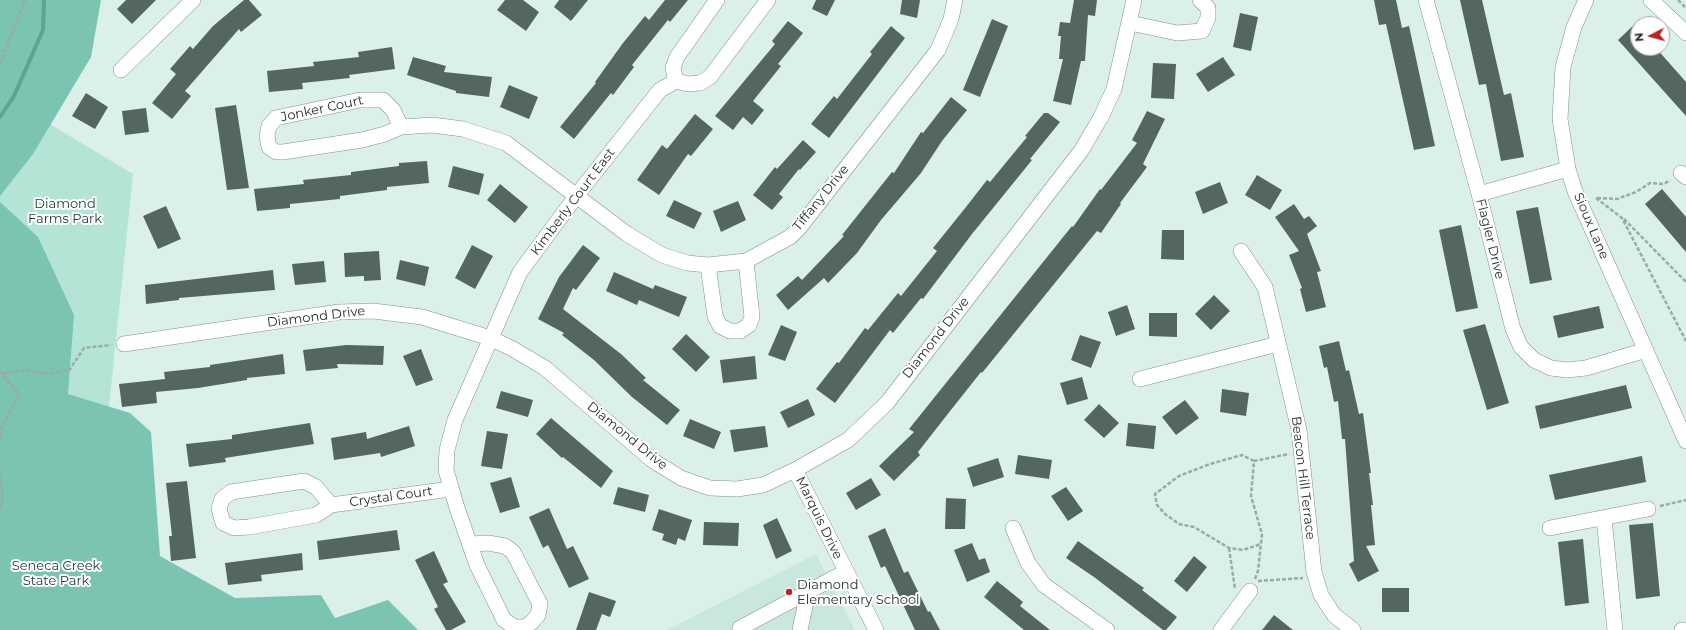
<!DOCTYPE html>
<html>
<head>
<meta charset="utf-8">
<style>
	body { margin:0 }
	#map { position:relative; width:1686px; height:630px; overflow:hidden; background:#dcf0ea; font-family:Montserrat,sans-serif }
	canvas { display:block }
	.north { position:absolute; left:1630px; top:16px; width:40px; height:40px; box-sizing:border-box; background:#fff; border:1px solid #a9acab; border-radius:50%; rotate:264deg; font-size:11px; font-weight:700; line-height:16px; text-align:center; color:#272f2c }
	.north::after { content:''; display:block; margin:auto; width:14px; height:18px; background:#b52529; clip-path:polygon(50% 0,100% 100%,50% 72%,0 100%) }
</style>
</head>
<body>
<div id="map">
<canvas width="1686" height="630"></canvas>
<div class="north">N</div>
</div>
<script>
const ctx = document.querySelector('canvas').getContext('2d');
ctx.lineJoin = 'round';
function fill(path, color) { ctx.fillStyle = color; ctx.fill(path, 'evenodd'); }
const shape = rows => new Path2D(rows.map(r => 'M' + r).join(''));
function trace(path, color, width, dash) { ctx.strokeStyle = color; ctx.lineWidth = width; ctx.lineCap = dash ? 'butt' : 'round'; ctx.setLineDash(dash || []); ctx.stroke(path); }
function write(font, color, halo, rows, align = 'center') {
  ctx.font = font + ' Montserrat,sans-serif'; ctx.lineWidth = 4; ctx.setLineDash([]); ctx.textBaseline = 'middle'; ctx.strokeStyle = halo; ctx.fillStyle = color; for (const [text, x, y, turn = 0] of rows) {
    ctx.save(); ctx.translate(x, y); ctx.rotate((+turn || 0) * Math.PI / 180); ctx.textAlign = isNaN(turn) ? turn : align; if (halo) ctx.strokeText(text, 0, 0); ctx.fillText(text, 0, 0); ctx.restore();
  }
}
fill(shape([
	[816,554,855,630,667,630]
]), '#cae7df');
fill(shape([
	[0,0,43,120,133,174,101,485,0,630]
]), '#b4e4d6');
fill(shape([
	[0,0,101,0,91,57,33,154,0,196],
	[0,202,38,237,74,315,68,394,130,413,151,432,160,556,235,598,321,595,335,618,388,600,418,630,0,630]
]), '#7bc4b1');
trace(shape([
	[0,117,14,96,43,30,44,0]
]), '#5ca593', 4);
fill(shape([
	[126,0,156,0,132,24,117,9],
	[244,0,249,0,262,15,241,32,239,29,185,91,191,96,172,119,152,103,176,74,170,69,190,46,193,49,213,26],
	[505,0,523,0,539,12,526,31,497,10],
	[559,0,588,0,571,21,554,7],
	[665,0,688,0,670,22,668,20,632,65,634,67,613,95,611,93,574,139,560,127,596,83,595,82,623,43,645,16,649,20],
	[816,0,835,0,827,16,812,9],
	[902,0,920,0,917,18,900,14],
	[1074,0,1097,0,1095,16,1088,15,1085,61,1081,61,1071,105,1053,101,1063,59,1059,59,1061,36,1058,36,1060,22,1070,23],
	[1374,0,1396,0,1402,28,1409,26,1435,146,1414,150,1386,24,1379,25],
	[1460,0,1482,0,1504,95,1511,93,1524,157,1501,161,1486,84,1479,85],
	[1240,13,1258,17,1251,51,1233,47],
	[992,19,1008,26,980,97,963,90],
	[788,21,803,33,778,64,781,66,753,101,764,110,752,125,743,117,733,130,715,116,775,44,772,41],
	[1638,21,1638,48,1656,48,1686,82,1686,116,1618,40],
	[891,26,905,38,829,138,811,124,834,96,837,99,872,54,870,52],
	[392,47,395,69,349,75,350,78,302,83,303,89,269,92,267,71,314,66,313,62,359,57,358,52],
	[413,57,446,66,444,72,492,77,489,97,456,93,456,91,407,75],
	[1223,57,1235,75,1208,92,1196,74],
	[1153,63,1176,64,1174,99,1151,98],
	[509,85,538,97,529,119,500,107],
	[86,93,108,107,95,129,72,116],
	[951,97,967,110,942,141,921,173,881,220,857,253,828,283,824,278,788,310,776,295,798,276,802,280,844,236,842,235,865,206,892,172,894,173,921,132,923,133],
	[236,105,249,188,227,190,215,108],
	[146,108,149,132,125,135,122,111],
	[1147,111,1165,119,1143,164,1147,167,1120,203,1121,204,1101,233,1097,231,982,373,981,372,947,415,918,452,920,455,894,481,879,466,914,432,909,429,1072,226,1073,227,1100,189,1101,190,1137,143,1132,140],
	[1044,113,1048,113,1060,122,1030,159,1032,160,972,234,923,299,921,298,893,333,890,330,835,403,816,389,837,362,839,363,865,328,868,330,898,293,901,296,937,251,933,248,966,207,987,180,990,182,1027,137,1025,136],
	[695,114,713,129,691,156,688,154,659,195,637,180,662,145,667,149],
	[803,140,816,152,800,170,799,169,779,194,783,197,772,210,753,195,775,167,777,169],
	[427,161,429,183,387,187,387,190,340,196,340,199,290,204,290,208,257,211,254,189,304,184,303,180,351,175,351,172,399,166,399,163],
	[453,166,484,174,479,195,448,187],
	[1257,175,1282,190,1270,210,1245,195],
	[1220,182,1228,203,1203,214,1195,192],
	[500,184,528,207,515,223,487,200],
	[1662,189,1686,217,1686,252,1645,204],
	[674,200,702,213,694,229,666,216],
	[738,201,746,220,721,232,713,211],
	[1294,204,1304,219,1309,216,1317,226,1307,234,1321,271,1317,272,1326,307,1306,312,1300,289,1302,288,1289,255,1299,251,1275,217],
	[166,206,181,239,158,249,143,216],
	[1538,207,1552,280,1530,284,1516,211],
	[1461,225,1478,308,1456,312,1439,230],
	[1162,230,1184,230,1184,260,1161,259],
	[472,245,493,256,475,289,455,278],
	[583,245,600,258,576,290,573,288,563,309,621,354,646,378,643,380,680,410,667,425,632,397,594,360,562,335,564,333,538,319,559,277],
	[379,251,381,280,364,281,364,276,345,277,344,253],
	[400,260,429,267,425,286,396,279],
	[324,261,326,282,295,285,292,264],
	[273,270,275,290,179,298,179,300,146,304,145,285],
	[614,272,653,289,655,285,687,297,679,317,639,300,637,305,606,291],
	[1214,295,1230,311,1211,330,1195,314],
	[1127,305,1135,329,1116,336,1108,312],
	[1599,306,1604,328,1558,338,1553,316],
	[1149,313,1177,313,1177,337,1149,336],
	[1485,324,1509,403,1487,410,1463,330],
	[781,325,797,332,785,361,768,355],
	[686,334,710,357,696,372,672,349],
	[1080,335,1101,342,1091,368,1071,360],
	[1339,341,1346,371,1349,370,1359,414,1363,413,1371,473,1369,473,1373,505,1371,505,1375,545,1366,546,1379,571,1358,582,1349,564,1354,561,1345,439,1342,439,1338,401,1334,402,1327,367,1324,368,1319,346],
	[346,345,384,346,383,365,337,364,338,368,306,371,303,350],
	[421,349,433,380,416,386,403,356],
	[283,354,285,374,247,378,247,380,198,388,156,392,157,403,122,407,119,384,165,379,164,372,210,367,210,365],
	[755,356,757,379,723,383,720,360],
	[1082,377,1088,399,1067,405,1060,383],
	[1626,385,1632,408,1540,429,1535,406],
	[1222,389,1249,393,1246,416,1220,412],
	[501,391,533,400,528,417,496,408],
	[808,399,815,415,788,428,780,412],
	[1185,400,1199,418,1176,435,1162,417],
	[1099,404,1119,423,1104,438,1084,420],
	[551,418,613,471,601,488,563,457,562,458,536,434],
	[690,419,721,432,714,449,683,436],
	[310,423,314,444,225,458,226,462,189,467,186,444,232,439,232,435],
	[1128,423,1156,426,1154,449,1126,446],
	[409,426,415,446,381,457,380,453,334,460,331,438,366,432,367,439],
	[765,426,768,447,734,452,730,430],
	[487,431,508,434,502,469,481,466],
	[1018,455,1052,460,1049,479,1015,474],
	[1642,456,1646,482,1555,500,1549,475],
	[998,458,1004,477,973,487,967,468],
	[511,477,520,507,500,513,490,483],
	[871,478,881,495,856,510,846,493],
	[187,481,196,558,171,561,169,536,172,536,166,483],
	[618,487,649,495,645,512,613,504],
	[1066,487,1083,511,1068,521,1051,496],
	[946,498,966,499,965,529,945,529],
	[549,508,567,549,573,546,589,579,569,588,548,545,543,548,529,517],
	[659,509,692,520,685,541,678,538,676,545,662,540,664,534,652,530],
	[777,518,792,551,776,559,763,525],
	[704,522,739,523,738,546,703,545],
	[1653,523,1660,596,1636,599,1629,525],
	[885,528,904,573,908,571,928,612,930,611,940,630,915,630,885,566,881,568,868,536],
	[397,530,400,550,319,560,317,541],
	[1583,539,1589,603,1565,606,1558,542],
	[1078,541,1144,588,1142,590,1177,617,1166,630,1163,630,1094,577,1066,558],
	[972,543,979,560,985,558,990,572,967,582,954,550],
	[434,551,448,582,443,584,466,622,451,630,446,630,434,609,438,607,415,560],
	[302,553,303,570,261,575,262,581,228,585,225,563],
	[1194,556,1207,567,1187,592,1174,581],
	[997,581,1023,602,1020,606,1050,630,1024,630,984,597],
	[1382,588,1409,588,1409,612,1382,612],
	[589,592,616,601,610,617,602,614,596,630,576,630],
	[1274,615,1293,630,1262,630]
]), '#546660');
const minor = shape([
	[1426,0,1479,194,1513,329,1521,347,1534,360,1551,368,1567,370,1586,368,1646,350],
	[1586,0,1574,27,1563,67,1560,119,1568,169,1575,191,1686,441],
	[1651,0,1686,33],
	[1130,23,1177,33,1202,31,1208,18,1208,8,1200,0],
	[121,70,193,0],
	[676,81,673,68,677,57,717,0],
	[401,127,393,110,383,100,360,100,276,118,269,126,267,136,269,147,276,152,283,152,362,140,385,134,401,127,432,125,463,129,506,143,627,234,662,255,687,263,708,265,746,261,790,237,800,227,938,50,951,19,955,0],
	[1681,173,1686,177],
	[1479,194,1568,169],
	[1241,251,1265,287,1299,430,1314,572,1321,595,1334,615,1353,630],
	[708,265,715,316,720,326,730,331,740,331,749,325,752,317,746,261],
	[124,344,339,312,373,311,422,317,490,338,511,348,545,368,652,460,681,478,710,488,737,489,763,485,795,470,848,440,887,403,1081,151,1101,117,1114,89,1134,0],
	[1140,379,1278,344],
	[795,470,876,630],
	[331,505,316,487,304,481,231,492,222,499,219,509,223,523,234,528,249,527,316,515,331,505,451,489],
	[1604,518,1615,630],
	[1013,528,1028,563,1044,585,1107,630],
	[1550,528,1648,509],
	[471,544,488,543,505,546,513,552,540,604,538,615,532,622,525,627,515,627,504,620,477,565,457,508,446,470,447,450,455,420,520,272,577,195,660,90,676,81,688,84,700,83,710,77,768,0],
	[741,630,740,628,845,572],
	[800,630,808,592],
	[1221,630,1250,591],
	[1682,630,1686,630]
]);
trace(minor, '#7f918c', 16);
trace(shape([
	[1678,0,1686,8],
	[0,64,25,0],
	[1596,198,1622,218,1686,341],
	[1597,198,1617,199,1636,192,1650,183,1664,184,1670,180],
	[1624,219,1686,282],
	[0,371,19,394,2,427,0,440],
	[3,374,26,370,48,374,70,369,84,348,111,345],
	[1254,461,1242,455,1210,464,1179,476,1155,494,1157,505,1165,514,1179,524,1194,527,1229,548,1243,550,1261,544],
	[0,473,3,498,0,510],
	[1660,506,1686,500],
	[1229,548,1235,589],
	[1255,579,1258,571,1262,534,1251,496,1254,461,1289,454],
	[1258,581,1303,578]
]), '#9aaaa5', 2.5, [4, 2]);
trace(minor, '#fff', 15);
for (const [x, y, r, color] of [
	[789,592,4,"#b52529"]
]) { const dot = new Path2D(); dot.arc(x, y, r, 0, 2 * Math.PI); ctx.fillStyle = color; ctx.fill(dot); trace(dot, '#fff', 1.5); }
write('13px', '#272f2c', '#fff', [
	["Jonker Court",322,109,-12],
	["Tiffany Drive",821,198,-51],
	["Kimberly Court East",573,202,-53],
	["Sioux Lane",1591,226,67],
	["Flagler Drive",1490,239,76],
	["Diamond Drive",316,317,-7],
	["Diamond Drive",936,338,-52],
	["Diamond Drive",627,436,39],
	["Beacon Hill Terrace",1303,478,83],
	["Crystal Court",391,497,-8],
	["Marquis Drive",819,518,64]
]);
write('13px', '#173a31', '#fff', [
	["Diamond",65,204],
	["Farms Park",65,219],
	["Seneca Creek",56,566],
	["State Park",56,581]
]);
write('13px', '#272f2c', '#fff', [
	["Diamond",797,585],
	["Elementary School",797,600]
], 'left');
</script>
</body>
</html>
